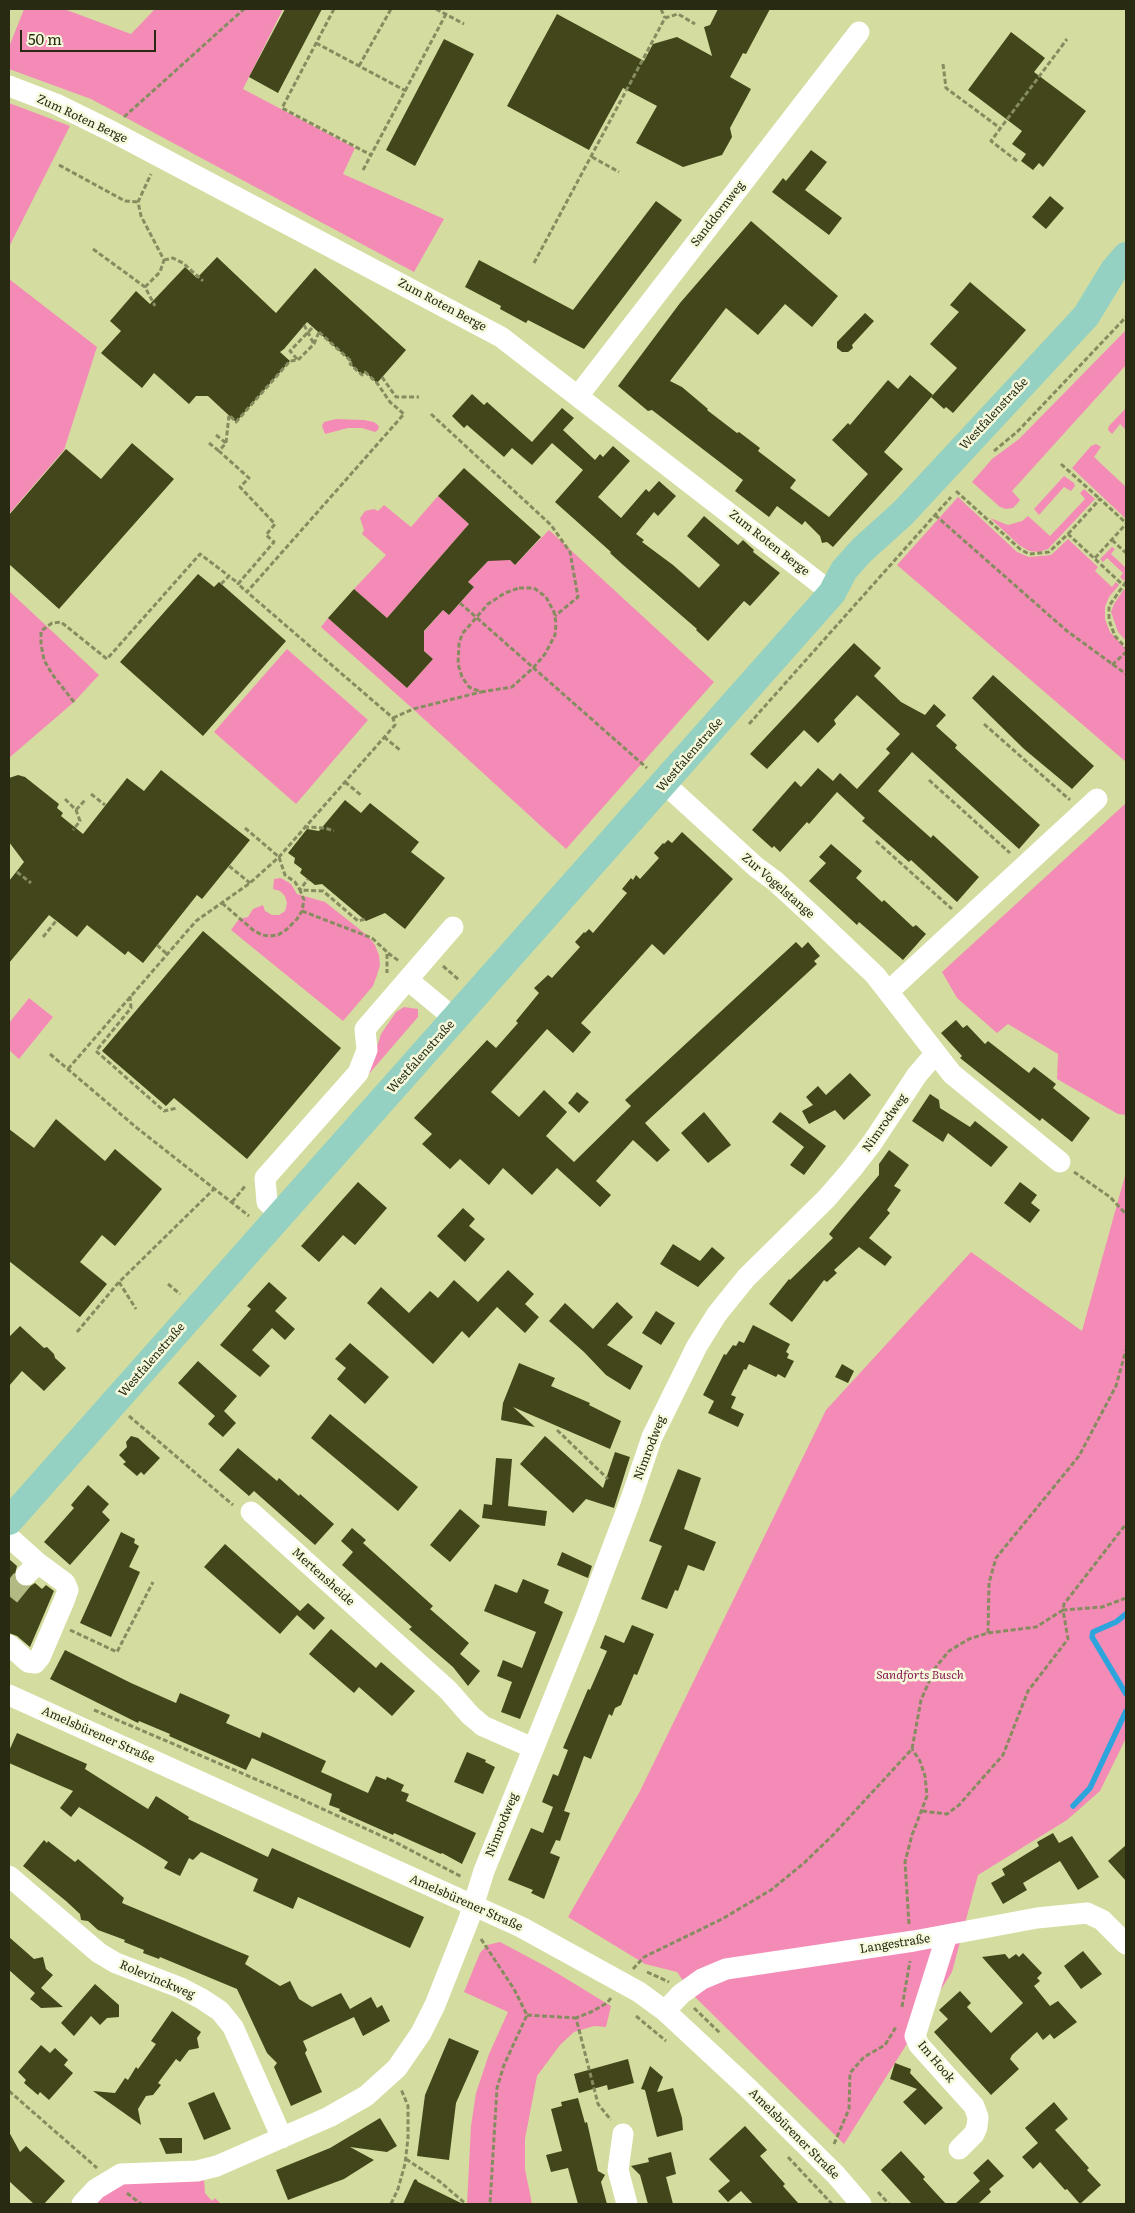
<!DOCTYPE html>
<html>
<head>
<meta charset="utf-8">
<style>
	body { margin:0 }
	#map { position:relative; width:1135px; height:2213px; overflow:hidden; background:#d4dd9f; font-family:Literata,serif }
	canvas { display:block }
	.frame { position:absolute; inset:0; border:10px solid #282b12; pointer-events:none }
	.scale { position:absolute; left:20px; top:30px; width:136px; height:22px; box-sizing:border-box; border:2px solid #282b12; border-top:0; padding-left:6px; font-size:15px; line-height:18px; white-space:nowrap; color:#282b12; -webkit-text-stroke:4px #f6fadc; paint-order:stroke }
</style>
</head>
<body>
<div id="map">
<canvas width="1135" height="2213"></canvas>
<div class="frame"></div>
<div class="scale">50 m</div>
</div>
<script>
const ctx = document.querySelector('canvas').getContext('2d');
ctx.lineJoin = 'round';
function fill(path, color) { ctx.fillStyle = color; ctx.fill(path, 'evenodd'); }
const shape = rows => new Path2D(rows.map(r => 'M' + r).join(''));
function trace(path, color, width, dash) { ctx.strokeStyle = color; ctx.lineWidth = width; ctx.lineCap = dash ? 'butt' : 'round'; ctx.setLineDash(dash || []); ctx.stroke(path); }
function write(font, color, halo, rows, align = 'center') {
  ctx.font = font + ' Literata,serif'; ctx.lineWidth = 5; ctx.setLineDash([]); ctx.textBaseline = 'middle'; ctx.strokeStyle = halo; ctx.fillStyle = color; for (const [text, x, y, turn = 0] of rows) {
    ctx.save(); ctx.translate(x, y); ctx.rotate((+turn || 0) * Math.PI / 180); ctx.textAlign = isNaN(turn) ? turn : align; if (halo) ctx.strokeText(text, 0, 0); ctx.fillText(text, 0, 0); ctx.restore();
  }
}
fill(shape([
	[24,9,64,9,131,34,155,9,283,9,243,89,355,148,343,174,444,219,414,272,91,99,9,69,9,47],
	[9,103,70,126,9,247],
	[9,279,97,347,64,450,9,514],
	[1126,330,1126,365,1012,491,1020,500,1017,504,1013,508,1006,509,1000,507,972,482,992,459,1019,439],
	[1126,408,1126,430,1120,424,1112,434,1108,430,1109,426],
	[336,419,364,420,374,422,379,426,378,430,375,432,362,428,348,428,325,434,322,426,324,422],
	[1096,444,1101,447,1094,457,1126,487,1126,519,1072,468,1091,446],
	[1064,476,1074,483,1075,486,1071,491,1064,487,1039,515,1034,509],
	[1084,489,1095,499,1048,549,1039,552,1029,551,1019,545,990,518,1008,525,1022,521,1028,516,1050,536,1085,499,1080,493],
	[438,496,469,524,387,618,354,589,386,555,362,534,364,530,360,518,365,511,374,509,378,511,384,505,411,527],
	[958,497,1017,552,1029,557,1051,555,1068,539,1098,567,1095,571,1112,587,1116,582,1119,585,1109,597,1105,607,1105,619,1110,632,1126,649,1126,762,897,565],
	[549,530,714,682,566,849,413,709,321,627,328,618,407,688,433,659,420,647,424,642,424,636,422,634,443,610,449,615,474,587,468,582,490,559,504,554,515,565],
	[1112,547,1115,549,1111,554,1126,568,1126,578,1124,581,1120,577,1123,573,1107,558,1103,562,1100,559],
	[1124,589,1126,591,1126,641,1118,632,1111,612,1114,604],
	[9,591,99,675,74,702,9,758],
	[287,649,368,720,296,804,214,732],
	[1126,803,1126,1115,1118,1114,1057,1079,1058,1054,1008,1024,997,1033,957,998,942,972],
	[281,878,291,884,297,894,325,902,368,936,375,945,379,955,380,965,377,975,373,986,343,1021,231,930,239,919,248,917,253,909,263,905,265,911,272,915,279,915,285,911,287,903,285,896,280,891,273,889,274,879],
	[29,998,53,1017,19,1059,9,1050,9,1023],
	[404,1007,418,1009,418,1017,368,1075,381,1034,396,1012],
	[1126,1172,1126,1738,1100,1791,1067,1820,978,1875,952,1972,844,2144,694,1996,677,1972,645,1964,568,1917,639,1793,826,1410,971,1252,1082,1331],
	[500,1942,547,1967,611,2006,606,2027,594,2026,574,2032,560,2045,537,2076,525,2139,525,2169,532,2204,467,2204,471,2126,476,2093,489,2054,508,2012,464,1992,480,1953,487,1945],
	[204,2179,205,2193,212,2201,215,2198,221,2204,94,2204,108,2189,126,2182]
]), '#f48bb7');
trace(shape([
	[1126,1614,1116,1622,1093,1632,1092,1637,1126,1694],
	[1073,1806,1090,1788,1126,1711]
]), '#2da5dc', 5.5);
fill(shape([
	[285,9,322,9,278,93,249,77],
	[718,9,770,9,746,54,743,53,730,77,751,89,730,128,732,137,722,155,683,167,636,143,657,106,623,88,589,150,507,106,557,14,644,61,653,44,677,37,712,56,704,27,710,25],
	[1011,32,1045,58,1034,72,1086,111,1043,167,1039,163,1033,170,1021,161,1026,154,1012,144,1022,131,968,90],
	[444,39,474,54,415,166,386,150],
	[811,150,827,162,805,190,842,218,829,235,772,192,783,178,786,181],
	[1050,196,1064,208,1046,229,1032,217],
	[656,201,682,220,584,349,528,320,526,323,500,309,501,306,465,287,479,260,573,310],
	[751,221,838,296,812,327,785,304,758,335,726,308,670,381,682,387,708,409,707,410,737,433,739,432,760,448,758,451,796,480,790,488,829,517,868,474,832,440,848,423,850,425,888,380,898,389,910,375,933,395,884,452,903,469,833,547,827,542,822,543,820,536,805,521,802,525,777,506,769,517,735,491,743,480,652,410,648,411,618,386,680,303],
	[217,257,276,313,315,268,406,350,377,383,365,372,362,375,350,364,352,362,307,322,284,349,280,352,290,361,236,422,208,396,196,396,189,404,154,373,142,388,101,353,121,331,110,321,136,291,150,304,185,267,197,278],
	[970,282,1026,330,953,413,946,407,944,409,931,397,957,368,930,344,959,312,950,305],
	[865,313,874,321,852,345,853,348,848,352,842,352,837,348,837,342],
	[472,394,484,405,487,402,532,442,562,408,574,418,563,430,595,460,600,454,603,457,613,446,630,461,598,497,621,518,646,489,649,492,659,481,676,496,658,516,654,512,636,534,644,540,642,542,673,565,699,588,720,565,687,536,704,516,738,545,743,540,754,550,753,552,780,573,750,606,744,601,708,641,696,630,697,629,622,564,610,553,611,552,555,502,583,470,552,443,532,465,512,448,504,457,467,425,464,428,452,416],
	[132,443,174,479,59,609,9,564,9,515,66,449,101,479],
	[464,468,541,537,515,565,510,560,488,561,468,582,474,587,449,615,443,610,424,631,424,651,433,659,407,688,328,618,354,589,387,618,469,524,438,496],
	[198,574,214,587,219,582,286,641,203,736,120,662],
	[854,643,881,668,874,676,901,702,925,715,934,704,946,715,936,726,957,745,955,748,1040,825,1019,849,912,752,878,791,931,838,933,835,979,877,957,902,911,860,909,862,862,821,865,818,837,792,809,824,807,822,780,852,774,846,772,848,752,830,795,781,801,787,818,768,833,781,840,773,857,789,890,753,886,749,900,734,857,695,834,720,836,724,818,743,804,730,767,769,750,754],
	[993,675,1094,766,1072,789,1024,749,972,698],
	[161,770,250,840,202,899,197,895,143,963,128,951,125,955,87,925,77,937,49,915,9,963,9,881,24,862,9,842,9,778,18,775,25,777,59,804,57,808,63,813,61,816,83,834,127,778,144,791],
	[345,800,361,813,370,803,419,842,411,852,445,878,405,929,385,913,366,921,322,884,315,885,300,873,302,869,294,863,295,858,288,853,307,829,319,831],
	[682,832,733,879,664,955,652,944,581,1023,591,1032,573,1053,547,1029,491,1092,519,1117,544,1090,567,1112,546,1136,574,1162,631,1106,625,1100,796,942,802,948,808,942,820,956,814,961,817,964,645,1123,670,1150,657,1162,633,1140,596,1181,611,1195,600,1207,557,1168,532,1195,503,1168,489,1185,460,1159,450,1169,422,1144,432,1134,414,1118,487,1040,496,1048,518,1023,516,1021,539,993,534,988,548,975,552,978,580,947,575,942,584,932,585,933,589,929,593,933,627,893,622,889,631,878,633,880,636,875,640,879,659,858,654,853,663,843,664,844,668,840,672,843],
	[831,844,862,871,856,878,882,902,884,900,913,927,916,925,926,934,903,960,859,922,857,925,809,881,826,863,819,857],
	[203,931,341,1048,247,1159,174,1098,166,1106,102,1051],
	[956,1020,963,1028,967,1025,985,1044,988,1041,1029,1073,1034,1067,1056,1084,1053,1088,1090,1118,1072,1142,1042,1118,1040,1121,960,1058,962,1056,941,1033],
	[850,1073,871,1095,844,1120,835,1110,809,1124,802,1111,813,1105,806,1097,818,1086,826,1095],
	[577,1092,589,1102,579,1113,568,1103],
	[930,1094,939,1100,940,1108,970,1127,975,1121,1008,1147,991,1167,948,1133,943,1142,912,1121],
	[704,1112,731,1145,708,1163,681,1133],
	[780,1112,826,1146,804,1175,790,1165,804,1147,772,1122],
	[56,1119,105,1161,115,1149,162,1189,115,1246,102,1235,80,1262,107,1284,80,1317,9,1261,9,1129,34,1148],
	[889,1150,909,1165,894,1186,901,1190,887,1210,890,1213,869,1238,892,1257,885,1266,859,1247,834,1270,837,1273,827,1282,824,1280,792,1322,769,1304,789,1279,790,1280,833,1238,829,1234,879,1175,879,1164],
	[358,1182,387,1208,355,1245,343,1235,319,1262,301,1246],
	[1020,1182,1037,1195,1031,1203,1040,1210,1030,1223,1004,1203],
	[463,1208,475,1219,469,1226,485,1239,465,1262,437,1236],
	[673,1244,700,1261,712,1247,725,1258,698,1287,660,1264],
	[508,1270,534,1294,525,1304,539,1317,525,1333,497,1307,469,1338,462,1331,433,1364,367,1303,381,1287,409,1313,430,1291,438,1298,454,1280,478,1302],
	[269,1282,287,1298,275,1311,295,1329,285,1340,272,1328,252,1350,270,1366,260,1377,220,1345,251,1309,247,1306],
	[617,1302,633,1317,607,1345,643,1366,630,1390,606,1375,584,1352,549,1321,565,1303,593,1329],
	[656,1311,675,1323,661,1345,642,1333],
	[753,1325,790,1344,786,1352,789,1354,787,1358,794,1361,785,1378,778,1374,776,1377,749,1364,746,1370,744,1369,731,1395,736,1397,731,1408,744,1414,738,1427,708,1413,714,1401,703,1395,724,1354,726,1355,733,1345,736,1346,739,1341,744,1343],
	[20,1326,44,1348,47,1347,54,1354,55,1358,66,1368,44,1391,22,1371,9,1386,9,1337],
	[350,1343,389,1377,365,1404,337,1379,346,1368,335,1359],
	[198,1361,237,1396,224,1411,236,1423,223,1437,208,1424,215,1416,178,1383],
	[519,1363,555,1378,551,1386,590,1403,589,1405,621,1421,610,1449,513,1407,535,1427,501,1420,503,1403],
	[842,1364,854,1371,848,1383,835,1377],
	[330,1414,418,1487,398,1511,311,1438],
	[131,1436,138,1438,160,1458,144,1475,141,1472,137,1476,123,1464,126,1462,119,1455,127,1447,126,1442],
	[545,1436,603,1488,615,1452,630,1457,614,1508,586,1499,573,1513,520,1464],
	[238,1448,277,1481,279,1478,299,1496,300,1494,334,1524,315,1545,254,1491,249,1496,219,1470],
	[496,1458,512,1459,508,1506,547,1511,545,1526,482,1518,484,1504,492,1505],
	[678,1469,701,1478,684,1529,716,1542,704,1571,688,1565,678,1591,675,1590,667,1609,641,1599,662,1546,649,1541],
	[88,1485,109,1504,102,1512,110,1520,70,1565,44,1542,74,1508,71,1505],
	[460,1509,480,1526,450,1562,430,1545],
	[352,1528,366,1540,363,1543,433,1606,430,1609,469,1643,460,1654,480,1671,468,1686,453,1667,409,1629,412,1627,342,1565,353,1552,341,1541],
	[121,1532,135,1539,134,1543,139,1546,129,1567,140,1572,111,1637,80,1623],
	[225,1544,300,1611,308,1603,325,1618,314,1630,297,1615,280,1634,204,1567],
	[562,1552,592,1566,588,1578,557,1565],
	[9,1559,17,1566,14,1578,18,1584,29,1587,35,1583,42,1589,46,1585,54,1591,30,1647,17,1636,9,1633],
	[523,1579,549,1590,544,1603,563,1612,520,1719,501,1712,512,1682,497,1676,503,1660,522,1668,536,1632,484,1611,495,1584,517,1593],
	[632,1625,654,1634,637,1675,634,1674,621,1705,615,1708,612,1716,609,1714,591,1759,584,1756,564,1811,570,1813,560,1841,556,1840,550,1853,560,1857,544,1899,531,1893,533,1890,508,1880,531,1828,543,1833,553,1807,542,1802,553,1774,558,1776,568,1750,563,1748,588,1689,590,1690,607,1651,600,1648,605,1635,624,1643],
	[331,1629,376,1668,381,1662,415,1691,392,1716,359,1687,354,1693,309,1654],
	[65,1650,131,1683,176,1703,180,1693,230,1715,226,1723,260,1738,262,1732,326,1761,321,1772,368,1793,376,1776,386,1780,387,1777,404,1785,401,1791,409,1794,406,1801,476,1833,462,1864,442,1853,441,1854,394,1833,393,1835,339,1811,340,1809,329,1805,332,1794,252,1758,246,1770,169,1736,170,1734,139,1721,138,1723,50,1679],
	[17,1733,87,1764,85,1769,148,1809,156,1796,189,1817,188,1819,268,1857,272,1848,424,1917,410,1948,298,1897,293,1909,253,1891,258,1879,201,1852,193,1860,189,1858,180,1876,164,1868,168,1862,79,1807,71,1817,60,1808,73,1791,9,1763,9,1751],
	[467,1752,486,1760,485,1762,495,1767,483,1794,454,1782],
	[1053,1833,1059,1843,1072,1836,1099,1877,1078,1890,1060,1861,1023,1883,1027,1890,1003,1904,991,1883,1005,1875,1002,1869,1039,1846,1037,1842],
	[44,1840,47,1843,48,1841,75,1862,78,1859,124,1898,122,1903,249,1956,245,1964,280,1986,290,1981,299,1999,312,2007,341,1993,350,2009,371,1997,377,2008,382,2005,390,2021,363,2036,354,2017,303,2041,307,2050,305,2053,322,2092,291,2106,274,2067,277,2063,267,2053,237,1989,160,1957,159,1959,143,1953,144,1950,124,1942,125,1940,98,1930,88,1921,81,1920,80,1914,66,1901,23,1866],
	[1126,1845,1126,1881,1108,1861],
	[9,1937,34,1959,43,1957,46,1969,53,1975,41,1988,63,2007,41,2008,30,1999,35,1993,9,1970],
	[1083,1951,1102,1974,1081,1989,1064,1966],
	[1023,1953,1042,1973,1037,1978,1040,1981,1034,1986,1050,2006,1058,2001,1077,2022,1054,2039,1050,2034,1043,2040,1037,2032,1012,2055,1010,2059,1019,2069,991,2095,934,2032,948,2019,939,2010,960,1991,971,2003,967,2007,991,2033,1023,2003,982,1957,1005,1954,1009,1959,1016,1954,1019,1957],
	[95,1984,119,2005,119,2017,107,2018,100,2025,91,2016,74,2036,61,2023],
	[172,2011,201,2032,197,2038,199,2048,189,2050,180,2062,176,2059,158,2083,161,2085,153,2095,146,2096,138,2109,141,2125,93,2091,115,2093,125,2078,128,2080,136,2067,138,2069,156,2044,151,2041],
	[449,2038,479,2051,456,2103,449,2160,417,2156,425,2095],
	[41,2045,50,2053,55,2048,68,2060,64,2065,73,2073,49,2100,40,2092,38,2095,24,2083,26,2080,18,2072],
	[628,2059,634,2083,608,2090,607,2085,579,2093,574,2074],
	[895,2063,911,2069,910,2073,943,2108,925,2125,903,2102,917,2089,890,2079],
	[650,2066,663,2077,657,2092,673,2088,682,2118,683,2130,657,2137,645,2090,641,2089],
	[214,2092,231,2129,204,2140,188,2103],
	[578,2098,585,2123,587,2122,598,2171,605,2175,601,2182,607,2204,578,2204,568,2168,551,2172,546,2155,562,2151,551,2109,562,2106,561,2102],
	[1054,2102,1068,2119,1055,2130,1089,2168,1087,2170,1101,2185,1080,2204,1067,2189,1065,2190,1040,2162,1033,2169,1022,2157,1038,2143,1025,2128],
	[380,2118,397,2146,387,2152,350,2147,374,2160,344,2179,288,2200,276,2170,330,2148],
	[745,2126,767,2150,760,2156,785,2184,783,2186,799,2204,753,2204,741,2191,728,2202,718,2191,730,2181,709,2159],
	[9,2132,20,2152,26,2146,65,2181,44,2204,34,2204,9,2181],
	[159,2138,182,2138,182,2153,166,2154],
	[901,2151,925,2177,923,2179,946,2204,912,2204,881,2170],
	[671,2152,676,2174,666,2177,673,2204,648,2204,640,2175,631,2166,649,2162,648,2158],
	[988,2159,1004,2176,989,2189,991,2192,978,2204,955,2204,980,2181,973,2173],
	[416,2179,418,2182,463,2204,403,2204,414,2180]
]), '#42461a');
trace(shape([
	[9,1596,26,1575]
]), '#b2b983', 21, [21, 11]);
trace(shape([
	[334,9,282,108,371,155,446,14],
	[436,9,464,24],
	[661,9,665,18],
	[316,43,406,91],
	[943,64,946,88,1000,128],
	[359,66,391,9],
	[124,117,244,9],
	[592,157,619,172],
	[1017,161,991,141,1067,39],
	[59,165,125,201,138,202],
	[363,170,371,155],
	[93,249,145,287,155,306],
	[164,260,173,258,183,263,203,281],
	[534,263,665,18,678,14,695,24],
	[145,287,160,272,164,260,141,216,138,202,151,174],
	[304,325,314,344],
	[319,332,352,362,350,364,362,375,365,372,377,383,390,402,404,414,247,592,238,584,274,542,266,535,275,524,240,487,249,478,219,451,226,443,229,415,236,422,290,361,298,360,314,344,319,332],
	[297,359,290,351,313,327],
	[382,377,396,397,419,397],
	[431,414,551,525,570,552,578,597,555,616],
	[216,435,226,443],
	[209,443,219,451],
	[994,451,1018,431,1126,317],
	[1061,464,1100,499],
	[956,491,1020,549,1029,554,1049,552,1068,534,1123,585],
	[935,515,1067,631,1126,674],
	[1068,534,1100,499,1126,523],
	[1112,540,1126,553],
	[1095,558,1126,524],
	[1126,582,1109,606,1109,620,1115,636,1126,648],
	[221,584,229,576,239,584],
	[519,588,534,588,546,597,554,612,556,623,555,635,545,654,534,667,512,687,481,692,469,687,462,677,458,664,459,644,462,634,488,604,505,593,519,588],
	[460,603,647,768],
	[1112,665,1126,652],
	[74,702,52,674,44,660,41,644,41,631,52,623,61,622,107,659,200,554,229,576],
	[393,718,413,709,481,692],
	[749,724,951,497],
	[984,724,1070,800],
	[384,737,400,750],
	[929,780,1010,853],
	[345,782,362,796],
	[91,794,105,805],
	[65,799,76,810,80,821,73,830],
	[76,810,86,799],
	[304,827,325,828,334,831],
	[245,828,279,857,285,875,295,882,300,890,308,879],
	[876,841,952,909],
	[229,866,250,883],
	[17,872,31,883],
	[222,903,253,930,262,935,270,936,278,935,286,930,297,919,302,911,304,900,300,890,323,891,358,921,365,919],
	[302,911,372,938,387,952,387,973],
	[43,937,56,921],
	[157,945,167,954],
	[388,953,399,961],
	[443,966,459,980],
	[130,996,131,1008,96,1051,164,1111,177,1108],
	[50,1054,137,1128,249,1216],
	[68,1069,196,921,250,883,279,857,395,725,393,718,247,592],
	[1074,1172,1110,1197,1126,1214],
	[232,1202,246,1185],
	[119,1282,136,1309],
	[168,1284,180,1294],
	[77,1332,119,1282,214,1189],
	[129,1416,233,1505],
	[557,1430,608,1479],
	[70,1630,117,1652,153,1582],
	[988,1633,989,1583,996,1558,1079,1456,1116,1386,1126,1350],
	[94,1710,281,1790,395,1842,462,1877],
	[922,1811,947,1814,959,1805,1003,1755,1028,1691,1068,1639,1063,1610,1102,1607,1126,1598],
	[909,1924,905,1862,912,1835,927,1796,925,1776,920,1761,912,1749],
	[481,1939,514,1989,527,2015,504,2065,497,2088,490,2204],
	[633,1969,644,1957,722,1919,771,1890,804,1863,833,1835,912,1749,921,1700,935,1668,949,1651,969,1639,988,1633,1036,1627,1063,1610,1064,1604,1126,1524],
	[647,1972,669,1982],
	[611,1998,607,2003,591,2012,576,2018,598,2104,611,2120],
	[902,2007,910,1961],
	[694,2008,720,2033],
	[527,2015,576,2018],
	[636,2016,666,2041],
	[9,2091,97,2168],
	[834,2144,849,2109,850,2073,864,2057,885,2045,896,2027],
	[788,2157,832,2204],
	[406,2159,439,2181,466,2204],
	[878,2192,889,2204],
	[127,2193,141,2204],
	[391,2204,398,2189,405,2164,408,2138,408,2106,401,2089]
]), '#868c5f', 3, [5, 2.5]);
trace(shape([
	[9,86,56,104,113,132,501,337,832,593],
	[578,396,859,32],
	[665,784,756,867,775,881,812,915,875,975,952,1074,1060,1162],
	[408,980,455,1019],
	[889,991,1097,799],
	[281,1214,267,1202,265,1178,358,1073,367,1050,365,1029,453,927],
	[251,1512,448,1690,470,1715,483,1726,533,1748],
	[9,1537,38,1563,26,1575],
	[9,1645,28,1662,35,1663,40,1657,64,1601,68,1590,65,1583,38,1563],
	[9,1695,521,1927,639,1992,665,2011,749,2089,836,2175,861,2204],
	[9,1876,99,1953,116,1963,181,1988,202,1999,220,2011,233,2027,282,2138],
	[947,1935,915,2036,919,2045,974,2106,978,2117,977,2127,974,2134,959,2149],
	[665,2011,681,1994,702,1979,726,1969,914,1941,1037,1918,1087,1913,1102,1920,1126,1944],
	[623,2134,618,2170,627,2204],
	[82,2204,96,2189,121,2174,197,2171,217,2166,329,2117,366,2096,397,2068,408,2052,421,2033,435,2005,469,1919,484,1871,586,1618,631,1499,652,1437,697,1346,717,1314,746,1278,827,1198,852,1169,872,1143,917,1075,935,1054]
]), '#fff', 21);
trace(shape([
	[9,1521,832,593,844,570,862,550,903,513,1086,316,1114,270,1126,256]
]), '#94d1c2', 28);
write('12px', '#282b12', '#f6fadc', [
	["Zum Roten Berge",82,119,25],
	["Sanddornweg",718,214,-52],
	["Zum Roten Berge",442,305,28],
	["Westfalenstraße",994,414,-47],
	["Zum Roten Berge",769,543,38],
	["Westfalenstraße",690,755,-49],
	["Zur Vogelstange",778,886,41],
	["Westfalenstraße",421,1057,-48],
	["Nimrodweg",885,1123,-55],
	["Westfalenstraße",152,1360,-49],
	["Nimrodweg",650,1448,-69],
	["Mertensheide",323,1577,42],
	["Amelsbürener Straße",98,1735,24],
	["Nimrodweg",502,1825,-68],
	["Amelsbürener Straße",466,1903,24],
	["Langestraße",895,1944,-9],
	["Rolevinckweg",157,1980,23],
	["Im Hook",936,2062,50],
	["Amelsbürener Straße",794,2134,45]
]);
write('italic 12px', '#8c1d56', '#f6fadc', [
	["Sandforts Busch",920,1675]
]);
</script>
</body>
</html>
